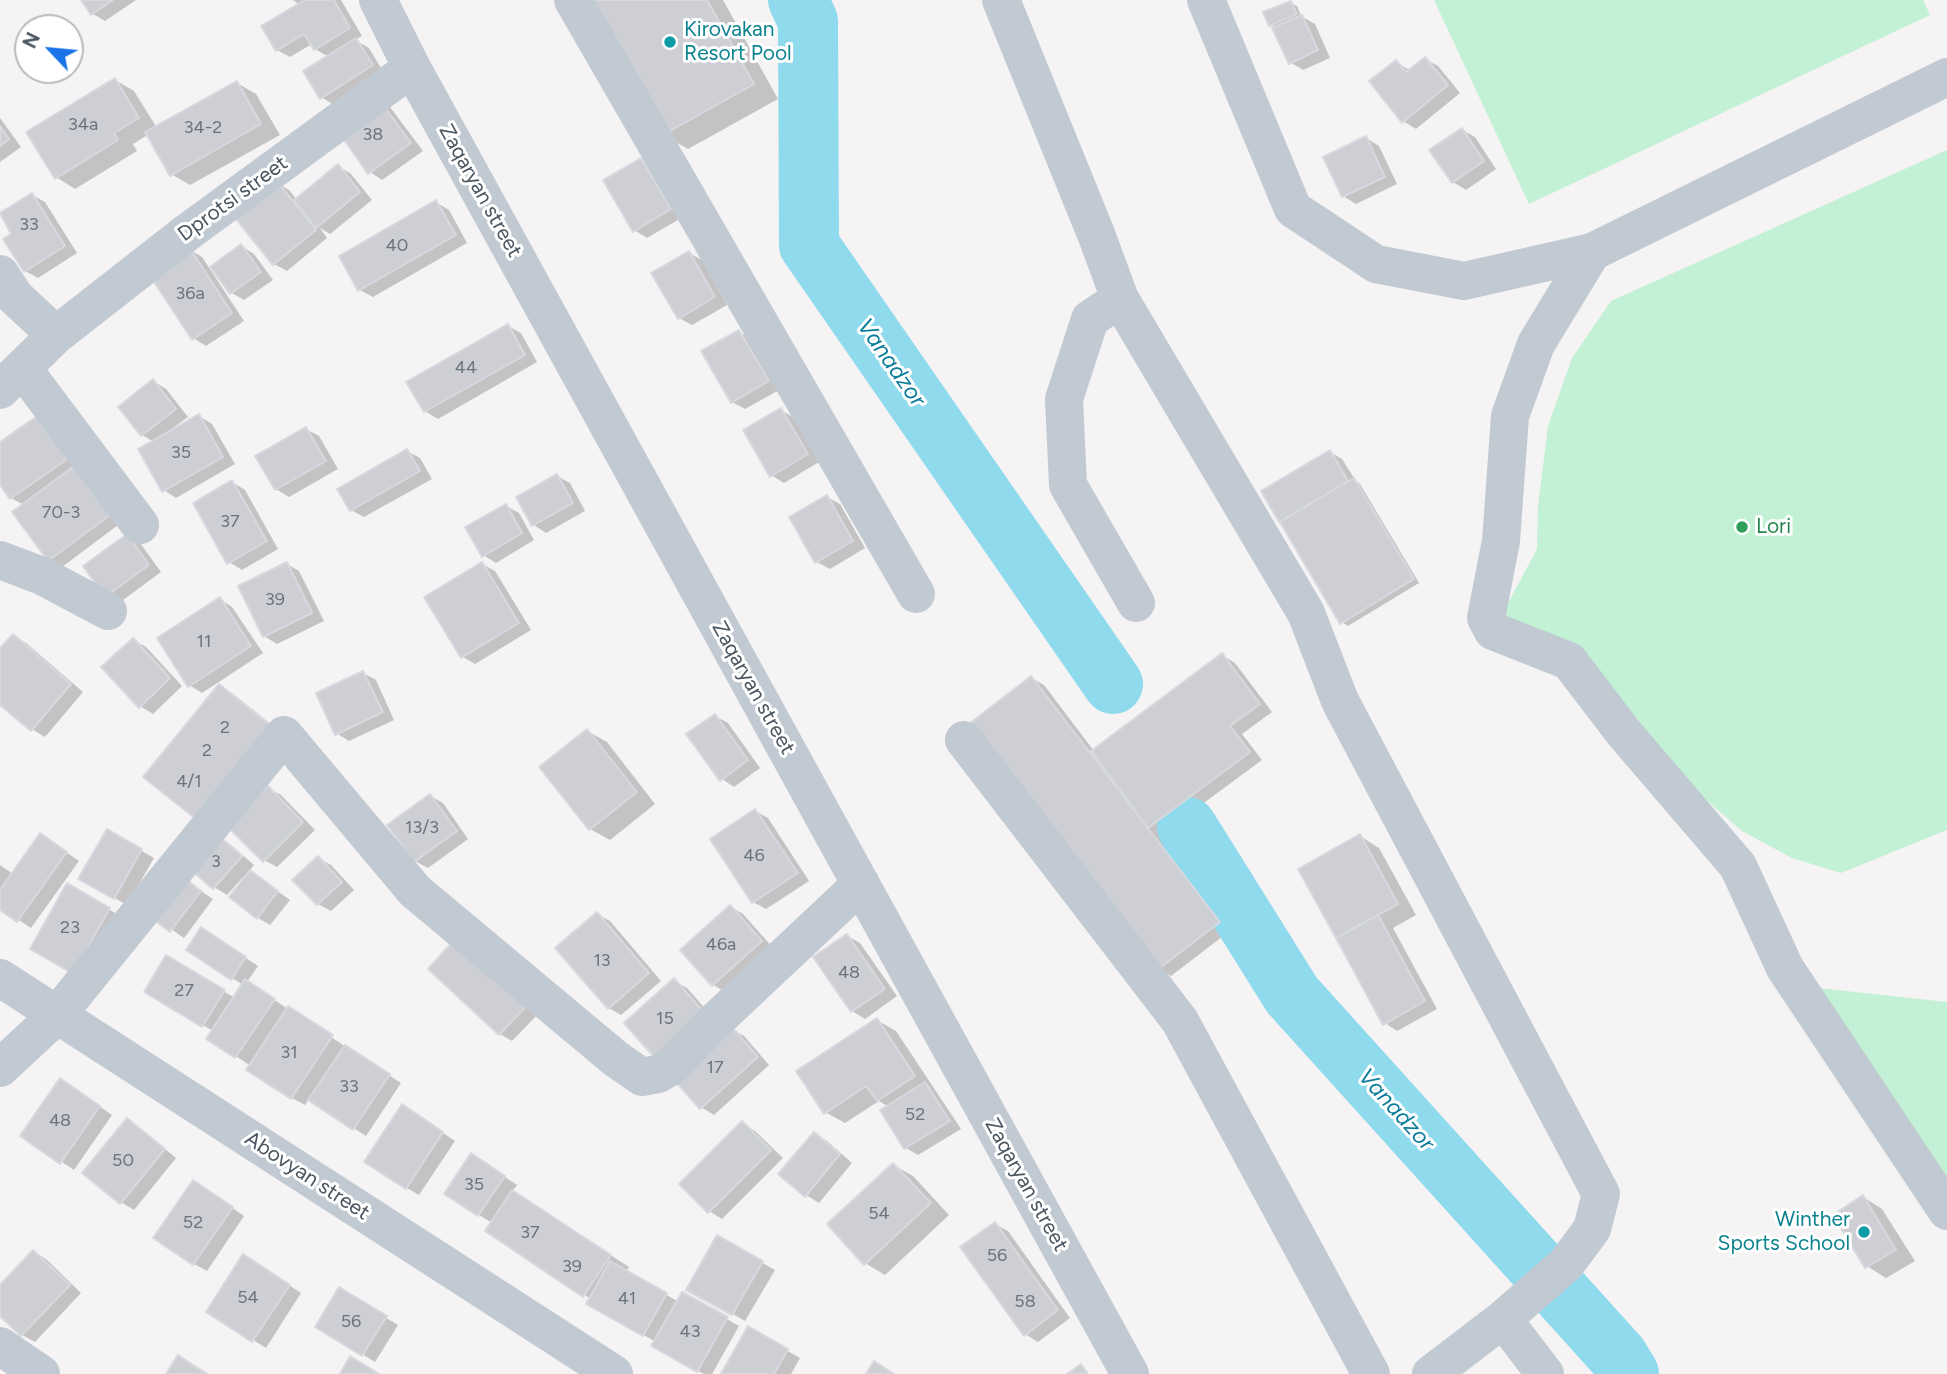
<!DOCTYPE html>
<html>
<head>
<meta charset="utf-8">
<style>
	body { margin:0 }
	#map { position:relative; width:1947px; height:1374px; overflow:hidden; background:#f5f3f3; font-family:Figtree,sans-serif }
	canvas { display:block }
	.north { position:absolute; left:14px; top:14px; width:70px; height:70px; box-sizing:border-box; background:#fff; border:2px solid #b7bbc0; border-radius:50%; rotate:296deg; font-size:19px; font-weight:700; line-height:28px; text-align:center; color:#4a5661 }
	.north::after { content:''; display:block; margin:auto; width:24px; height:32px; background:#1a73e8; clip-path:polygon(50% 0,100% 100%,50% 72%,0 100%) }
</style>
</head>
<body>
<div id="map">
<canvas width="1947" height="1374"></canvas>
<div class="north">N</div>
</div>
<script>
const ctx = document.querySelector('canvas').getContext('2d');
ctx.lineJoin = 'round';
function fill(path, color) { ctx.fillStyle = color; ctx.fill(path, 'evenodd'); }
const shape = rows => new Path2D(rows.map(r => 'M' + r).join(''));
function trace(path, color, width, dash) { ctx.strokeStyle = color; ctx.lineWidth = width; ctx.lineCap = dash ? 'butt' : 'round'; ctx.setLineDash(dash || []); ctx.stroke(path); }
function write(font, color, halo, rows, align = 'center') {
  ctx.font = font + ' Figtree,sans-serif'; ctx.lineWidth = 6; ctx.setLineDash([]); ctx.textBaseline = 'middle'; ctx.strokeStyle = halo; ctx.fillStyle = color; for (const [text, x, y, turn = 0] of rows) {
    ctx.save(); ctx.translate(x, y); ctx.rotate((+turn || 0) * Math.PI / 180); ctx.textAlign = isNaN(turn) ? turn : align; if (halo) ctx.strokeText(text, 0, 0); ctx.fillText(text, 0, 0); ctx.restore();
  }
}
fill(shape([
	[1434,0,1923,0,1930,15,1529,204],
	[1947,150,1947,830,1841,873,1792,858,1742,831,1499,620,1537,549,1538,505,1548,426,1572,358,1611,301],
	[1819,988,1947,1002,1947,1177]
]), '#c3f1d5');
fill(shape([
	[83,0,136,0,105,21,93,14],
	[293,0,341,0,362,36,355,40,369,48,384,73,334,105,321,97,329,57,315,49,312,44,290,57,277,50,300,5],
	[590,0,723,0,778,99,688,149,662,134],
	[1291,3,1297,6,1301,16,1315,24,1330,58,1303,70,1290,62,1274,27,1270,25],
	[1425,59,1438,66,1460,93,1416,129,1403,121,1396,62,1411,71],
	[115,80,134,91,157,128,237,83,256,94,280,135,190,185,171,174,149,134,133,144,137,151,75,189,56,177],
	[390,107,423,151,382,180,370,172,338,128],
	[0,118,21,147,0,162],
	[1462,130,1475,137,1496,169,1466,190,1453,182],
	[1366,138,1379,146,1397,184,1356,204,1343,196],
	[641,160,654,167,683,217,647,238,634,230],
	[338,166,351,174,372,200,330,234,320,228,327,238,287,271,274,264,276,182,289,190,297,200],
	[32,195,45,202,77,253,38,278,25,271],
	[436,202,449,210,467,243,373,297,360,290],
	[241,246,254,254,273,280,244,300,232,293],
	[189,249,202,257,244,321,206,346,193,338],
	[689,253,702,260,727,305,692,325,679,318],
	[508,326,521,333,537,362,438,419,425,411],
	[739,332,752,339,781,389,745,409,732,402],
	[153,381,166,389,188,417,173,428,174,430,199,416,212,424,235,464,176,498,164,490,154,442,142,435],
	[781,410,794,418,819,462,784,483,771,475],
	[43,414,122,522,62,567,49,560,24,505,11,498,0,482,0,444],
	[306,429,319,436,338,469,289,497,276,489],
	[407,451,420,458,432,479,364,517,351,510],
	[1330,452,1342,459,1356,481,1360,484,1419,583,1348,626,1342,622,1263,491],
	[557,476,570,483,585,511,546,533,534,525,518,498],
	[232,482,245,490,278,549,242,570,229,562],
	[827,497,840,504,865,548,830,569,817,562],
	[506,506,519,513,534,540,496,563,483,555],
	[127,536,140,543,161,572,119,603,106,596],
	[287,564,299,571,324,621,277,644,264,636],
	[482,564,495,571,531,630,475,664,463,657],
	[220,599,232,607,263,653,202,693,189,685],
	[13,636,26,643,83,692,45,737,32,729,0,703,0,651],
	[133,640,146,647,182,686,153,714,140,706],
	[1222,655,1235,663,1272,712,1242,734,1262,760,1159,836,1231,930,1171,976,1159,969,1031,678,1044,685,1094,751],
	[363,673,376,680,394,720,349,741,336,733],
	[220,686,232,693,283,734,197,818],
	[715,716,728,723,760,768,734,787,722,779],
	[587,731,607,742,655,804,610,840,590,829,541,768],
	[268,788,281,795,315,830,277,867,264,860],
	[430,796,443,803,468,839,428,868,415,861],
	[755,811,768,818,809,881,766,909,753,902],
	[107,831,154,858,127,905,81,879],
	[1360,836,1379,848,1416,915,1393,928,1437,1009,1397,1031,1385,1023,1300,870],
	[219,837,231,845,254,865,249,871,290,900,270,925,258,918,243,877,227,895,214,887],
	[53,843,79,861,31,928,0,908,0,865,13,874],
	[318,858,331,865,354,890,331,911,318,904],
	[181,878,213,899,184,938,152,916],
	[68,886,122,917,87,980],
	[731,907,743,914,774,949,726,992,713,985],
	[597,914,610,921,661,981,621,1015,609,1008],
	[847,936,860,943,897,996,865,1019,852,1011,816,957],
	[214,937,258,966,247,982,401,1083,366,1136,309,1099,305,1105,292,1098,249,1069,251,1066,208,1038,213,1031,146,992,167,957,235,998,243,985,188,949],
	[431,969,541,1011,512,1041,500,1034],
	[674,981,687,988,718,1023,657,1058],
	[877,1020,896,1031,961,1129,918,1155,906,1148,889,1107,879,1101,845,1123,825,1112],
	[731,1029,744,1036,769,1065,714,1115,701,1107],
	[73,1088,112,1115,74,1170,22,1136],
	[415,1114,455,1141,419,1195,407,1188],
	[127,1121,140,1128,176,1158,134,1210,121,1202],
	[742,1123,755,1131,783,1158,722,1219,709,1211],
	[814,1134,827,1141,852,1163,819,1203,806,1195],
	[484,1163,517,1185,512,1192,629,1267,626,1272,679,1302,683,1294,739,1326,712,1374,704,1374,666,1353,656,1342,588,1303,591,1299,487,1231,492,1223,479,1215],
	[893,1165,913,1176,949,1215,885,1275,865,1263],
	[206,1189,244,1216,207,1271,194,1264],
	[1863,1197,1882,1209,1915,1261,1886,1278,1867,1266],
	[995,1224,1008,1231,1070,1318,1038,1342,1025,1334],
	[718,1238,775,1270,745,1321,689,1289],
	[34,1252,46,1259,81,1293,35,1342,22,1335,0,1314,0,1287],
	[256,1264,301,1293,266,1348,208,1312],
	[340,1290,398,1325,375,1362,317,1326],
	[749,1329,800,1358,791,1374,723,1374]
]), '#0003');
trace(shape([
	[798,0,808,21,809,245,1113,684],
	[1187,827,1292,995,1618,1356,1629,1374]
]), '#90daee', 60);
const building = shape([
	[81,0,113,0,91,15,81,0],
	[305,0,334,0,350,28,314,50,304,34,276,51,261,26,305,0],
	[586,0,707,0,754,84,661,136,586,0],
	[1291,1,1297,14,1269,26,1263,12,1291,1],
	[1302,15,1318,50,1289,64,1272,28,1302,15],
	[356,38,373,65,320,99,303,71,356,38],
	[1425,57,1448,85,1402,123,1369,81,1396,60,1406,72,1425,57],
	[115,78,139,118,114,133,118,140,55,179,26,132,115,78],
	[237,81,261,124,170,176,145,132,237,81],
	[377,97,411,143,368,174,336,128,377,97],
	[0,126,9,139,0,146,0,126],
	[1462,128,1484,161,1452,183,1429,150,1462,128],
	[1366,136,1385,177,1342,197,1323,157,1366,136],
	[641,158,671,209,633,232,603,180,641,158],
	[338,164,360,192,316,228,294,200,338,164],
	[276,180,316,230,273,265,232,214,276,180],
	[32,193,65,246,24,272,3,239,11,234,0,213,32,193],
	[436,200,456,235,358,291,339,256,436,200],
	[241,244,261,272,230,294,210,267,241,244],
	[189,247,232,313,192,340,149,274,189,247],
	[689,251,715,297,678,319,651,273,689,251],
	[508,324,525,355,424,412,406,382,508,324],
	[739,330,769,381,731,403,701,351,739,330],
	[153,379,176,409,141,436,118,407,153,379],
	[781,408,808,454,770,477,743,430,781,408],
	[43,412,73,455,10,499,0,485,0,442,43,412],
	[199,414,223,457,162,492,138,449,199,414],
	[306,427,326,461,275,490,255,456,306,427],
	[407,449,420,471,350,511,337,489,407,449],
	[1330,450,1348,481,1279,522,1261,491,1330,450],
	[74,466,110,515,48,561,12,512,74,466],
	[557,474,573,503,532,526,516,497,557,474],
	[1354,478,1414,579,1340,624,1280,522,1354,478],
	[232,480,267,541,227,564,193,503,232,480],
	[827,495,853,541,815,563,789,517,827,495],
	[506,504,522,533,482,557,465,527,506,504],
	[127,534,149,565,105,597,83,566,127,534],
	[287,562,312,613,263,637,238,586,287,562],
	[482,562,519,623,461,658,424,597,482,562],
	[220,597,251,646,188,687,157,638,220,597],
	[13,634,71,684,31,731,0,705,0,648,13,634],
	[133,638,170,678,139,708,101,667,133,638],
	[1222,653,1260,704,1230,726,1250,752,1148,828,1091,751,1222,653],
	[363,671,383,712,335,735,316,693,363,671],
	[1031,676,1220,922,1157,970,969,724,1031,676],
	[219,684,271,726,196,819,143,777,219,684],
	[715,714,748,760,720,781,686,734,715,714],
	[587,729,637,792,589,830,539,767,587,729],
	[268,786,303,822,263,862,227,826,268,786],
	[430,794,457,831,414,862,387,825,430,794],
	[755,809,798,873,752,903,710,839,755,809],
	[107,829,142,849,114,899,78,879,107,829],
	[40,833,67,852,17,922,0,910,0,890,40,833],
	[1360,834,1398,904,1336,938,1298,869,1360,834],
	[218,835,242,856,213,889,189,868,218,835],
	[318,856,342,882,317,905,292,880,318,856],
	[250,870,278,891,257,919,229,897,250,870],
	[181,875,201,891,170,932,150,917,181,875],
	[67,883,110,908,73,974,30,949,67,883],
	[730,905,762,941,712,986,680,950,730,905],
	[597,912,649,973,608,1009,555,948,597,912],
	[1378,915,1425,1001,1383,1025,1336,938,1378,915],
	[201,927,246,957,231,980,186,950,201,927],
	[847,934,885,989,851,1012,813,957,847,934],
	[458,936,529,1003,499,1035,428,969,458,936],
	[166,955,225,990,202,1027,144,992,166,955],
	[674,978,706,1015,656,1059,624,1023,674,978],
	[245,979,275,999,235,1058,206,1039,245,979],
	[288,1006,333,1035,291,1099,246,1070,288,1006],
	[877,1018,915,1076,877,1101,866,1086,824,1114,796,1071,877,1018],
	[731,1026,758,1057,700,1109,673,1079,731,1026],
	[345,1045,390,1074,353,1130,308,1100,345,1045],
	[60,1078,100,1106,60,1164,20,1136,60,1078],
	[925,1082,950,1121,904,1149,880,1110,925,1082],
	[402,1104,443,1132,406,1189,364,1162,402,1104],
	[127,1118,165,1149,120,1204,82,1173,127,1118],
	[742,1121,771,1150,708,1213,679,1184,742,1121],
	[814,1132,840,1154,805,1197,778,1174,814,1132],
	[471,1153,505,1176,478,1216,444,1194,471,1153],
	[893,1163,931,1203,864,1265,827,1224,893,1163],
	[193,1180,233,1207,193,1265,153,1238,193,1180],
	[512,1190,611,1255,583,1297,485,1231,512,1190],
	[1863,1195,1896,1250,1865,1268,1833,1215,1863,1195],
	[995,1222,1058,1310,1024,1336,960,1247,995,1222],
	[717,1235,763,1261,732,1315,686,1290,717,1235],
	[33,1250,70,1285,21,1336,0,1316,0,1285,33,1250],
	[243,1254,290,1285,252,1342,206,1312,243,1254],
	[610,1261,667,1293,643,1336,586,1304,610,1261],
	[339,1287,387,1316,362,1356,315,1327,339,1287],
	[682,1292,728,1317,697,1372,651,1346,682,1292],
	[748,1326,788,1349,774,1374,721,1374,748,1326],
	[178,1355,207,1374,166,1374,178,1355],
	[350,1356,379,1374,340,1374,350,1356],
	[874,1361,894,1374,866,1374,874,1361],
	[1081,1364,1088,1374,1067,1374,1081,1364]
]);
fill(building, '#cdcfd5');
trace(building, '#d7d9de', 2);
trace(shape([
	[378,0,412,68,1130,1374],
	[573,0,916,594],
	[1001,0,1096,234,1120,299,1306,613,1340,701,1601,1194,1592,1229,1566,1264,1503,1319,1431,1374],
	[1206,0,1293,209,1376,264,1464,281,1592,252],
	[1947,77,1592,252,1536,344,1510,416,1501,541,1486,618,1493,631,1569,661,1624,733,1738,866,1785,968,1947,1211],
	[0,274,15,297,56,335],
	[1120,299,1090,319,1064,399,1068,485,1136,603],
	[23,369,140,525],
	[0,390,56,335,189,231,412,68],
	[0,560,42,576,108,611],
	[964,740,1180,1021,1371,1374],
	[0,978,614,1374],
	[0,1068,57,1015,284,735,415,891,616,1059,642,1077,658,1074,672,1066,710,1026,861,884],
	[1503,1319,1545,1374],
	[0,1346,41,1374]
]), '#c1cad2', 38);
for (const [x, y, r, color] of [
	[670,42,7,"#0f9aa8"],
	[1742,527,7,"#2e9e5b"],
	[1864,1232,7,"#0f9aa8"]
]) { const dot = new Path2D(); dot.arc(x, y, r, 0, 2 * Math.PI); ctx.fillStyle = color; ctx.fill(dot); trace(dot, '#fff', 2.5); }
write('18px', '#6b747e', null, [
	["34a",83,125],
	["34-2",203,128],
	["38",373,135],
	["33",29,225],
	["40",397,246],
	["36a",190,294],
	["44",466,368],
	["35",181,453],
	["70-3",61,513],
	["37",230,522],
	["39",275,600],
	["11",204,642],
	["2",225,728],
	["2",207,751],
	["4/1",189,782],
	["13/3",422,828],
	["46",754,856],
	["3",216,862],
	["23",70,928],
	["46a",721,945],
	["13",602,961],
	["48",849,973],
	["27",184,991],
	["15",665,1019],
	["31",289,1053],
	["17",715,1068],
	["33",349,1087],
	["52",915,1115],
	["48",60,1121],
	["50",123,1161],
	["35",474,1185],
	["54",879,1214],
	["52",193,1223],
	["37",530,1233],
	["56",997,1256],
	["39",572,1267],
	["54",248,1298],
	["41",627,1299],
	["58",1025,1302],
	["56",351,1322],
	["43",690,1332]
]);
write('21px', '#0d838f', '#fff', [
	["Kirovakan",684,30],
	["Resort Pool",684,54],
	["Winther",1850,1220,"right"],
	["Sports School",1850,1244,"right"]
], 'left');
write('21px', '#4a5661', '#fff', [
	["Zaqaryan street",480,191,61],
	["Dprotsi street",233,199,-36],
	["Zaqaryan street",753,688,61],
	["Abovyan street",307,1176,33],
	["Zaqaryan street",1026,1185,61]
]);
write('21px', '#27864d', '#fff', [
	["Lori",1756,527]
], 'left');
write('italic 23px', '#0c7c9b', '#fff', [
	["Vanadzor",891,363,55],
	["Vanadzor",1396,1110,48]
]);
</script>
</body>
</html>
